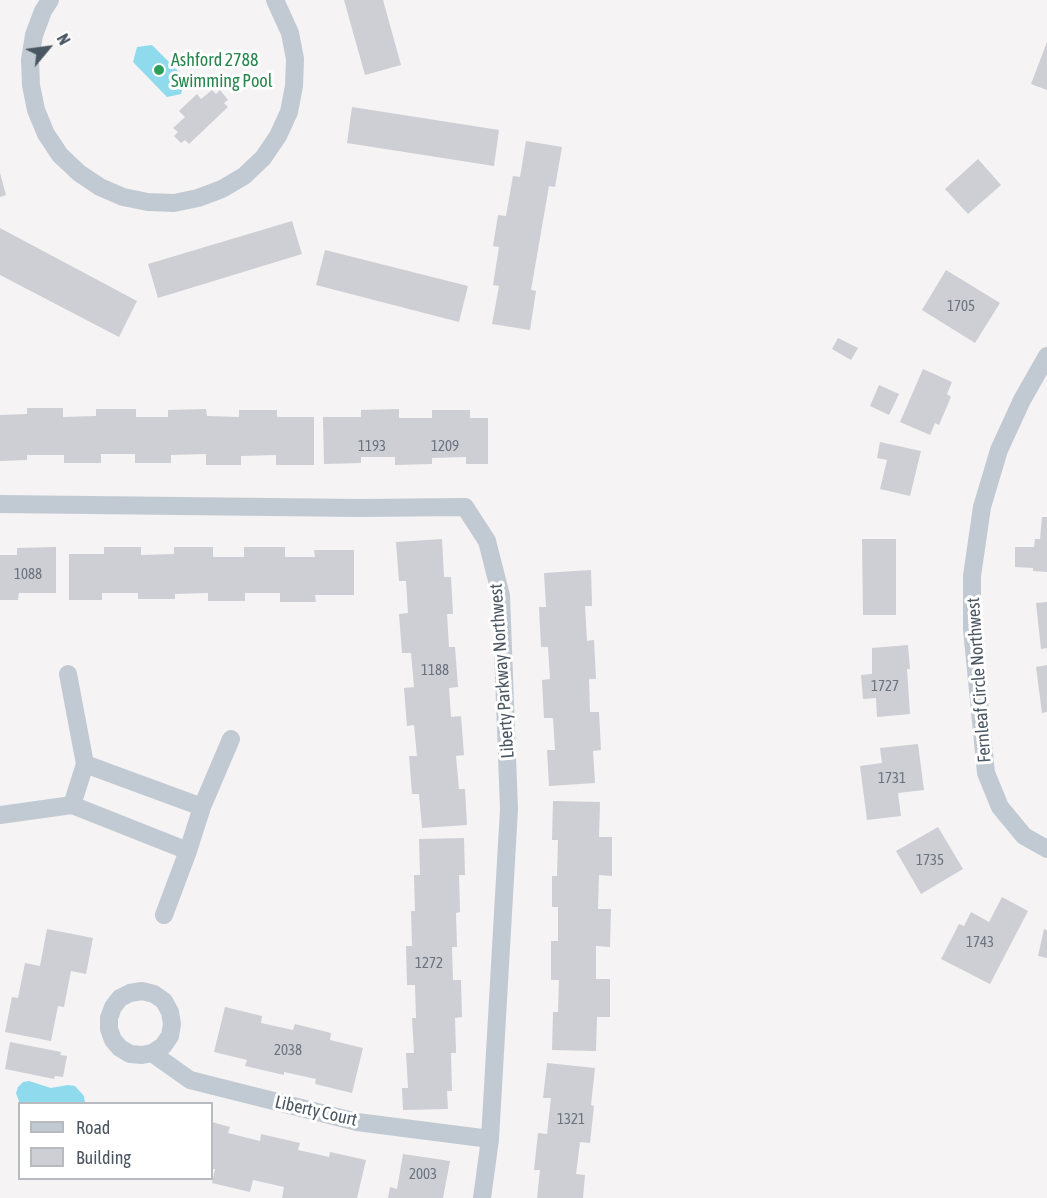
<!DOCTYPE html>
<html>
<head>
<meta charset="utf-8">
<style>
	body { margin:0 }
	#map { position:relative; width:1047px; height:1198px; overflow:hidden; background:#f5f3f3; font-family:"Asap Condensed",sans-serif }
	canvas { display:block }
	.legend { position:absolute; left:18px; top:1102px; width:195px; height:78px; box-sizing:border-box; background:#fff; border:2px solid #b7bbc0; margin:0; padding:8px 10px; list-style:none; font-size:18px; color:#4a5661 }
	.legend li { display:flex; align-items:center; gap:12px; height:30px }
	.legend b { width:30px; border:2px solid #b7bbc0 }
	.north { position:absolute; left:18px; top:18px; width:60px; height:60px; -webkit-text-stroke:4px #fff; paint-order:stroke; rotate:61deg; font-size:16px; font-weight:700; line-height:24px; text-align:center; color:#4a5661 }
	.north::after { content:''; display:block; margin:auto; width:21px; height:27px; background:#4a5661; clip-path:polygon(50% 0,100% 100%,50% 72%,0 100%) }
</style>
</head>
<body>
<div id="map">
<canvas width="1047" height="1198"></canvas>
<ul class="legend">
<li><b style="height:8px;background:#c1cad2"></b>Road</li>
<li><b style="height:16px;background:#cdcfd5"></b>Building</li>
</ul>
<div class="north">N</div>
</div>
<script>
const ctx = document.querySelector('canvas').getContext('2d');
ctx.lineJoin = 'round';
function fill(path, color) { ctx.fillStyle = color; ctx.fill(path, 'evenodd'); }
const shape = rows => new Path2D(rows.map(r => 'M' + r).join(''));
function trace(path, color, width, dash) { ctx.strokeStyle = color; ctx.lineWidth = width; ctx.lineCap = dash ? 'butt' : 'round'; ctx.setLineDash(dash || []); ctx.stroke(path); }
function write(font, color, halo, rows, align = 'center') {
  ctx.font = font + ' "Asap Condensed",sans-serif'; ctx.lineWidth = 6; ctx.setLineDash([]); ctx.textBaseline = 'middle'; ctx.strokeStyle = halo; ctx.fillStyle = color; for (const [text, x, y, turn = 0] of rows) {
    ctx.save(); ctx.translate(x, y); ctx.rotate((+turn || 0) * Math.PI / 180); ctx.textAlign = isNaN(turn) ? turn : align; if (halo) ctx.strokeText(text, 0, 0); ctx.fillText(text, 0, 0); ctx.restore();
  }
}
fill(shape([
	[152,45,185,78,181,94,167,97,133,62,137,47],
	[29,1081,51,1088,68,1085,75,1086,84,1096,85,1103,20,1104,16,1093,18,1087,23,1082]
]), '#90daee');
fill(shape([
	[344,0,383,0,401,65,365,75],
	[1047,42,1047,90,1031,84],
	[212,90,216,94,220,90,228,100,224,103,228,107,189,144,185,140,181,143,174,136,178,132,173,128,185,117,179,111,197,94,201,99],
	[352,107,499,130,494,166,347,143],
	[526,141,562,147,555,187,549,186,531,290,536,291,530,330,492,324,499,286,493,285,499,247,493,246,498,215,506,216,513,176,520,177],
	[978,159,1001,185,968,214,945,189],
	[0,173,6,195,0,197],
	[292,221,302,254,158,298,148,264],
	[0,228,137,301,119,337,0,275],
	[325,250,468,286,459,322,316,285],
	[946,270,1000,303,975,343,922,310],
	[838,338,858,348,851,360,832,349],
	[923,369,952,382,947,394,951,397,939,425,935,423,930,435,900,422],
	[879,385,899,394,889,415,870,406],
	[27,408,63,408,63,417,96,416,96,409,136,409,136,417,168,417,168,410,206,409,207,416,239,417,239,410,277,410,277,417,314,417,314,465,276,465,276,455,241,456,241,465,206,465,206,454,171,455,171,463,135,463,135,454,101,454,101,463,64,463,64,455,27,455,27,460,0,461,0,415,27,414],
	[399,409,399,418,432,418,432,410,470,410,470,418,488,418,488,464,466,464,466,457,432,458,432,464,395,465,395,457,361,457,361,463,324,464,323,417,361,417,361,410],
	[880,442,921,451,910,496,880,489,887,460,877,458],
	[1042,517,1047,517,1047,572,1033,571,1033,568,1015,567,1015,547,1034,547,1035,539,1040,539],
	[442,539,444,577,451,577,453,614,447,614,449,647,455,647,458,687,449,688,451,717,461,716,464,755,456,756,459,789,465,789,467,825,422,828,419,794,412,794,409,756,417,756,414,725,407,726,404,688,414,687,411,653,402,653,399,614,408,613,406,581,399,581,396,542],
	[862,539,896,539,896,615,863,615],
	[56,547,56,593,19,593,18,600,0,600,0,555,17,555,17,548],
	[104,547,141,547,141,555,174,554,174,547,213,547,213,557,244,557,244,547,285,547,285,557,315,557,314,550,354,550,354,595,315,595,316,602,280,602,280,593,245,593,245,601,208,601,208,593,175,594,175,599,138,599,138,593,102,593,102,600,69,600,69,554,104,554],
	[591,570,592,606,585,606,587,641,594,640,596,679,589,679,590,712,599,712,601,750,593,751,595,783,549,786,547,750,555,750,553,718,544,718,542,680,550,679,548,647,541,647,539,607,546,607,544,573],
	[1047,602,1047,648,1041,649,1036,603],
	[908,645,910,669,907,669,910,714,877,717,876,698,863,699,861,675,872,674,872,648],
	[1047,665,1047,712,1042,713,1036,667],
	[918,744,924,790,898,793,901,816,867,820,860,766,882,763,880,748],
	[553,801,600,802,599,837,612,837,612,876,599,875,598,909,611,909,610,947,596,946,596,979,610,979,610,1017,597,1017,596,1051,552,1050,553,1012,558,1012,559,980,551,980,551,941,558,941,558,907,552,907,552,876,557,876,558,840,552,840],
	[938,827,963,869,921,894,896,851],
	[464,838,465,875,459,875,460,912,456,913,457,947,452,947,453,980,461,980,462,1017,455,1018,456,1053,451,1053,452,1091,447,1091,448,1109,403,1110,402,1088,408,1088,406,1053,414,1053,412,1018,416,1018,415,985,407,985,406,946,412,946,411,911,415,911,414,875,420,875,419,839],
	[1002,897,1028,911,990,984,941,959,959,924,964,926,971,912,989,922],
	[47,929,93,938,86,974,71,971,64,1007,58,1006,51,1041,5,1032,12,997,18,998,25,963,40,966],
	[1044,929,1047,930,1047,958,1038,956],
	[225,1007,262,1016,261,1023,293,1030,295,1024,331,1033,330,1040,363,1048,352,1093,315,1084,316,1079,284,1072,284,1075,245,1066,247,1060,214,1052],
	[10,1042,61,1052,60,1055,67,1056,63,1077,55,1076,54,1079,5,1069],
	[547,1063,595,1068,591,1105,594,1106,590,1143,580,1142,576,1174,585,1175,583,1198,537,1198,540,1170,534,1170,538,1133,547,1134,551,1098,543,1098],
	[212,1122,230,1127,228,1133,260,1141,261,1134,300,1143,298,1150,329,1157,330,1152,366,1160,357,1198,282,1198,284,1187,253,1180,250,1192,212,1183,215,1169,212,1169],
	[403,1154,450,1161,443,1198,388,1198,390,1187,397,1189]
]), '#cdcfd5');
trace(shape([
	[50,0,43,11,34,35,30,60,31,85,36,110,46,134,60,155,79,173,100,187,123,197,148,202,174,203,198,198,222,189,244,176,263,158,278,136,289,112,294,86,295,59,290,33,275,0],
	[1047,356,1022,400,999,450,982,507,972,576,972,629,986,773,1000,807,1024,836,1047,849],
	[0,504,360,508,465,507,487,541,501,596,509,809,490,1139,482,1198],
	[68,674,85,764],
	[72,805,85,764,202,807],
	[0,815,72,805,188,851,164,915],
	[188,851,202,807,231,739],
	[152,1053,163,1046,170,1036,172,1024,170,1012,164,1001,154,994,142,991,130,993,120,998,113,1007,109,1018,109,1029,113,1040,120,1048,130,1054,142,1055,152,1053,190,1080,357,1122,490,1139]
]), '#c1cad2', 18);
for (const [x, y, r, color] of [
	[159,70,6,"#2e9e5b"]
]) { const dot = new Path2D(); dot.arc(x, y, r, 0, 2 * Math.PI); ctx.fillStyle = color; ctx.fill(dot); trace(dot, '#fff', 2); }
write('15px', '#6b747e', null, [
	["1705",961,306],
	["1193",372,446],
	["1209",445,446],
	["1088",28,574],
	["1188",435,670],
	["1727",885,686],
	["1731",892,778],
	["1735",930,860],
	["1743",980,942],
	["1272",429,963],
	["2038",288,1050],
	["1321",571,1119],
	["2003",423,1174]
]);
write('18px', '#27864d', '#fff', [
	["Ashford 2788",171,60],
	["Swimming Pool",171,81]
], 'left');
write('18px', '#4a5661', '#fff', [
	["Liberty Parkway Northwest",502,671,-94],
	["Fernleaf Circle Northwest",979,680,-94],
	["Liberty Court",316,1111,13]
]);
</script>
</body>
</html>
